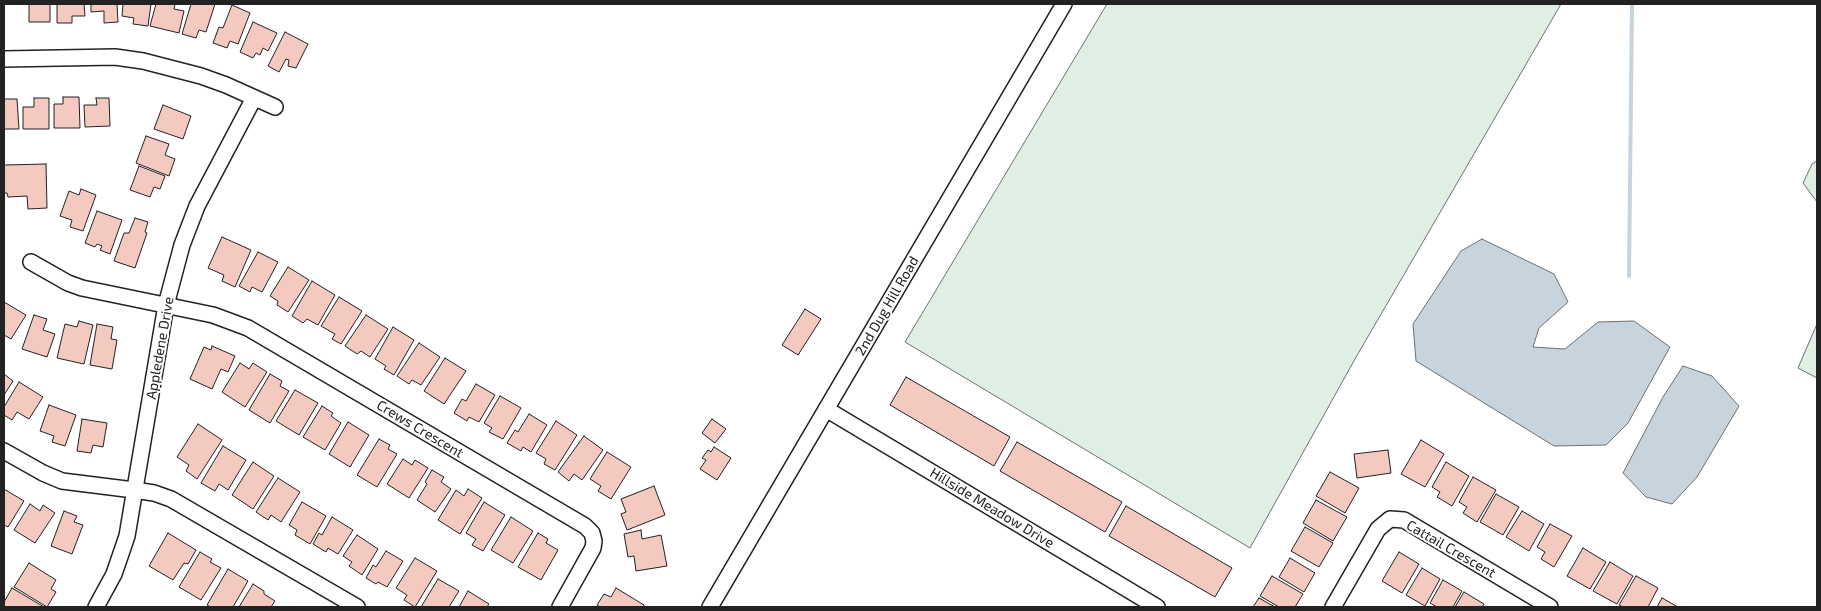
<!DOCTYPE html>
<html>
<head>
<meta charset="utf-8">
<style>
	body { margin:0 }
	#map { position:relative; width:1821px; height:611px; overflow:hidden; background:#fff; font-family:"Exo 2",sans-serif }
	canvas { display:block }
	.frame { position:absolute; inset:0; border:5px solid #222; pointer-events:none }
</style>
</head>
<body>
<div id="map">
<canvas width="1821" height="611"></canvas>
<div class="frame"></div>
</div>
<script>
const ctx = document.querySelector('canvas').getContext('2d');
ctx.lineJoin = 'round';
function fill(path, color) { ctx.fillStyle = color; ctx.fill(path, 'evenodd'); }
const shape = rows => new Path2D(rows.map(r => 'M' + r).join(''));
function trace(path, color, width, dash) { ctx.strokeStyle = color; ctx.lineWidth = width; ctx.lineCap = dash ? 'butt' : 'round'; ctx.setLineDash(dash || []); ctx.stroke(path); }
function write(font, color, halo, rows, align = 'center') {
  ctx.font = font + ' "Exo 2",sans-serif'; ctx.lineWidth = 4; ctx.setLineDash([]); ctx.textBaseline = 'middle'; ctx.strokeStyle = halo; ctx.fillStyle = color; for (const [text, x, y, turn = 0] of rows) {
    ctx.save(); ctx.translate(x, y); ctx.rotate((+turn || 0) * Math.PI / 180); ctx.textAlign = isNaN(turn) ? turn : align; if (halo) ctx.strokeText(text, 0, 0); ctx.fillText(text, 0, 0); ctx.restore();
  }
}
const green = shape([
	[1107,4,1561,4,1355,359,1250,548,905,342,1107,4],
	[1817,161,1817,202,1803,183,1812,164,1817,161],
	[1817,324,1817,378,1798,368,1817,324]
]);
fill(green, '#e0efe3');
trace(green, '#6f6f6f', 1);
const water = shape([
	[1482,239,1554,274,1568,302,1539,328,1533,347,1565,349,1598,322,1634,321,1670,347,1628,423,1606,445,1554,446,1416,361,1413,324,1461,251,1482,239],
	[1683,366,1712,376,1739,406,1697,477,1672,504,1646,497,1623,473,1663,397,1683,366]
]);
fill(water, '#c7d3dd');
trace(water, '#6f6f6f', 1);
trace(shape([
	[1629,276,1632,4]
]), '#c7d3dd', 4);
const building = shape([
	[29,4,50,4,50,22,29,22,29,4],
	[57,4,84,4,85,16,72,16,72,23,57,23,57,4],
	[91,4,117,4,118,22,104,23,104,11,91,12,91,4],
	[123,4,151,4,148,26,133,24,134,18,122,16,123,4],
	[156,4,175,4,174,9,184,11,179,33,150,26,156,4],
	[191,4,215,4,206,32,199,30,196,38,182,34,191,4],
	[232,5,250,13,238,44,230,41,227,48,213,43,219,27,223,28,232,5],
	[253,22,277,33,268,51,263,48,260,55,256,53,253,58,240,52,253,22],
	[285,32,308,44,296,68,288,66,289,60,286,59,279,72,268,66,285,32],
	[63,97,79,97,80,128,54,128,54,104,63,104,63,97],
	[34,98,49,98,49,129,23,129,23,107,34,107,34,98],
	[96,98,109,98,110,126,85,127,84,105,97,105,96,98],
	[4,99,17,99,19,129,4,129,4,99],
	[163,105,191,116,183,139,154,129,163,105],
	[146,136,169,144,165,155,175,159,169,176,136,163,146,136],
	[46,164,47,208,28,209,27,196,8,197,7,193,4,193,4,165,46,164],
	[139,166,165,176,160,189,154,187,150,197,130,190,139,166],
	[81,189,96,195,83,231,70,227,72,220,60,216,69,191,79,195,81,189],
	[97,211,122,220,110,254,100,250,102,246,97,244,95,247,85,243,97,211],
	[135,218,148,222,145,232,147,233,135,268,114,261,124,233,129,233,135,218],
	[222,237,251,250,235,287,222,281,224,275,208,268,222,237],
	[258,252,278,262,262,292,252,287,250,292,239,286,258,252],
	[288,267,309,280,288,312,277,305,278,301,270,296,288,267],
	[312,281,335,295,318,325,307,319,303,323,292,316,312,281],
	[339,297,362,311,341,344,332,339,335,334,321,326,339,297],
	[4,302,26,315,11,339,4,335,4,302],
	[805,309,821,319,798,355,782,345,805,309],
	[34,315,47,319,43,330,55,334,47,357,22,349,34,315],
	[366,315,388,329,370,357,361,351,357,354,345,346,366,315],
	[79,321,93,325,84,364,57,358,65,324,77,327,79,321],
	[97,324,113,327,111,339,117,340,112,369,90,365,97,324],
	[393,327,414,340,394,375,384,369,386,366,375,359,393,327],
	[419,343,440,357,421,385,412,380,409,384,397,376,419,343],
	[212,346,235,356,228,372,221,369,212,389,190,379,204,347,211,350,212,346],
	[445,358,466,371,444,404,424,391,445,358],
	[240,363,249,369,253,363,267,372,245,407,222,392,240,363],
	[4,374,13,381,4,395,4,374],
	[270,374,282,381,280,386,289,391,270,423,249,410,270,374],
	[906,377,1010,437,994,466,890,405,906,377],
	[19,382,43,397,29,419,17,412,12,420,4,415,4,407,19,382],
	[476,384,495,395,479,422,469,417,467,421,454,413,462,399,466,401,476,384],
	[295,390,318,403,299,435,276,421,295,390],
	[500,396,521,408,503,439,489,432,492,428,484,423,500,396],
	[49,405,76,415,65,446,52,442,54,436,40,431,49,405],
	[322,406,333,413,331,416,341,423,325,450,303,437,322,406],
	[529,414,547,425,531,452,523,447,521,451,507,443,515,430,518,432,529,414],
	[82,419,107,423,103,447,93,445,91,453,77,451,82,419],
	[712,419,726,429,715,443,702,433,712,419],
	[556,421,577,435,555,470,544,464,546,459,536,453,556,421],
	[348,422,369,435,350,467,329,454,348,422],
	[198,424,222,440,197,479,186,471,189,465,177,457,198,424],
	[584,436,603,450,582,480,574,474,569,481,558,472,584,436],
	[379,439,390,445,388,449,397,454,377,487,357,475,379,439],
	[1421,440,1444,454,1425,487,1401,474,1421,440],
	[1017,442,1122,502,1105,532,1000,471,1017,442],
	[223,446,246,460,228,490,219,484,215,491,201,483,223,446],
	[714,447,731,458,717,480,700,469,706,460,702,458,708,450,711,452,714,447],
	[1388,450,1391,473,1357,478,1354,454,1388,450],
	[607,452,631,467,611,499,598,491,601,486,590,479,607,452],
	[403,459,412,465,415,460,428,468,409,498,387,484,403,459],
	[253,462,274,476,253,509,232,495,253,462],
	[1446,462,1469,476,1452,506,1437,497,1440,492,1432,487,1446,462],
	[432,470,444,477,441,482,451,489,435,512,417,500,427,484,425,482,432,470],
	[1330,472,1359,488,1345,513,1316,496,1330,472],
	[1473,477,1496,490,1477,522,1463,513,1467,507,1459,502,1473,477],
	[278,478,300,492,281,522,271,515,268,520,256,512,278,478],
	[654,486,665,515,627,530,621,514,626,512,621,499,654,486],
	[4,489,24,501,8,527,4,525,4,489],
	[468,489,482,498,460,534,438,520,456,490,464,496,468,489],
	[1496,494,1519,507,1503,535,1480,522,1496,494],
	[1316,500,1347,517,1333,541,1303,523,1316,500],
	[302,502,326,516,310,544,295,535,297,530,289,525,302,502],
	[484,502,505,515,483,551,472,545,476,539,466,533,484,502],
	[30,504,40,511,43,505,55,513,35,543,14,530,30,504],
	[1126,506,1232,568,1215,597,1109,536,1126,506],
	[64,511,77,516,74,522,83,525,72,554,51,546,64,511],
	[1522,511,1544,524,1529,551,1506,537,1522,511],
	[332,517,353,530,338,554,328,548,326,552,313,544,319,533,322,535,332,517],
	[511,517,533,531,513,563,491,550,511,517],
	[1550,524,1572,536,1554,567,1541,559,1545,552,1537,547,1550,524],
	[1305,527,1333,543,1319,567,1291,551,1305,527],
	[641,530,642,539,661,535,667,566,636,571,634,556,628,557,624,534,641,530],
	[168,533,196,550,188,564,184,563,173,580,149,566,168,533],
	[538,533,548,539,546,543,558,550,541,580,518,567,538,533],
	[357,535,378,549,362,575,349,566,352,562,343,556,357,535],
	[1583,548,1606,562,1590,589,1567,576,1583,548],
	[386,551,403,561,387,587,378,582,376,584,366,578,373,565,376,567,386,551],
	[200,552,212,559,210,562,221,568,201,600,179,587,200,552],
	[1399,552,1419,564,1402,593,1382,581,1399,552],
	[415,558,437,571,415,607,404,600,407,595,396,588,415,558],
	[1290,558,1315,573,1304,592,1279,577,1290,558],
	[1610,562,1633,576,1617,604,1593,591,1610,562],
	[29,563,56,580,51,589,56,592,47,607,14,587,29,563],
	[1422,568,1440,579,1425,606,1406,595,1422,568],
	[228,569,248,581,233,607,211,607,207,605,228,569],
	[1272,576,1303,594,1295,607,1279,607,1260,596,1272,576],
	[1636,576,1658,588,1648,607,1623,607,1619,605,1636,576],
	[438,579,459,591,449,607,421,607,438,579],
	[1443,580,1462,591,1453,607,1437,607,1430,603,1443,580],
	[253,584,264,591,264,594,275,601,271,607,239,607,253,584],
	[12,588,44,607,4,607,4,602,12,588],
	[616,588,644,605,643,607,600,607,597,605,604,594,611,597,616,588],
	[468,591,489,604,487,607,459,607,468,591],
	[1464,592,1484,604,1482,607,1455,607,1464,592],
	[1259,598,1275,607,1253,607,1259,598],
	[1662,598,1678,607,1657,607,1662,598]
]);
fill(building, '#f3c9c0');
trace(building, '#222', 1);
const minor = shape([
	[4,59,115,57,143,61,201,76,226,85,275,107],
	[31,262,68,283,82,288,213,315,248,328,585,526,592,533,594,541,593,548,560,607],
	[826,409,1157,607],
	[4,451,43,473,62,481,134,490,154,493,171,499,357,607],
	[96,607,114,574,127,536,166,305,182,245,197,206,254,98],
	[710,607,1064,4],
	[1333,607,1378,529,1390,519,1404,520,1550,607]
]);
trace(minor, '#222', 18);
trace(minor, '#fff', 15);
write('14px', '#222', '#fff', [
	["2nd Dug Hill Road",887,306,-60],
	["Appledene Drive",160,348,-80],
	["Crews Crescent",420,429,31],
	["Hillside Meadow Drive",992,508,31],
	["Cattail Crescent",1451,549,30]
]);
</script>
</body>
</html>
